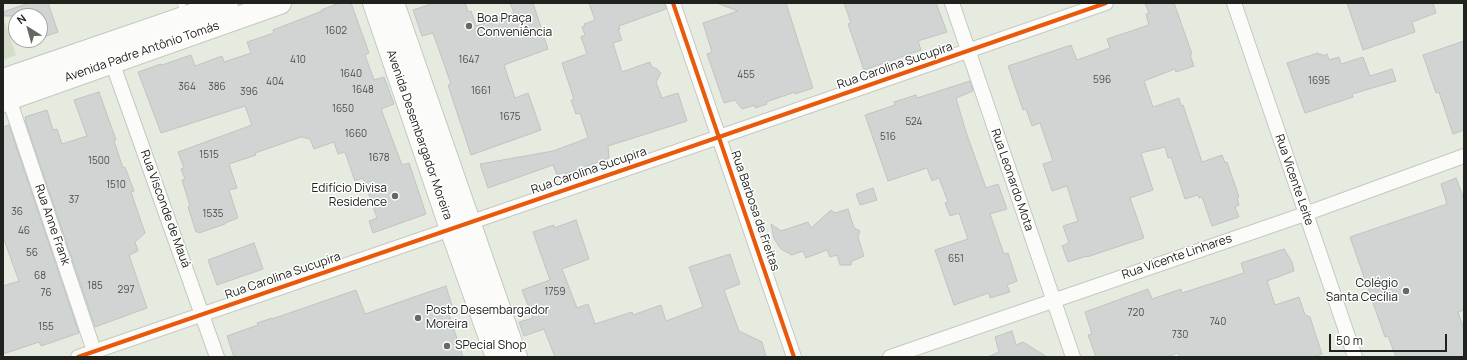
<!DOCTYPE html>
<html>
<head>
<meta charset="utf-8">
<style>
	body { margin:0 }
	#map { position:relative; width:1467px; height:360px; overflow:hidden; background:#e6ebe0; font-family:Manrope,sans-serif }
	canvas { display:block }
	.frame { position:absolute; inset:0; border:4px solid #20231d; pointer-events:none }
	.north { position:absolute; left:8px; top:8px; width:40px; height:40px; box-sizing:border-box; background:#fff; border:1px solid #a6a7a5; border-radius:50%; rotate:323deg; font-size:11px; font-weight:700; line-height:16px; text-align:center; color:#20231d }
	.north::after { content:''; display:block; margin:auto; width:14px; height:18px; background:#656961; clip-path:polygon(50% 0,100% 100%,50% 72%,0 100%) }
	.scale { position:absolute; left:1329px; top:334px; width:118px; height:18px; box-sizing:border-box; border:2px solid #20231d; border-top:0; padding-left:5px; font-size:12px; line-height:14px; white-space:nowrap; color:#20231d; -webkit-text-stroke:3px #fff; paint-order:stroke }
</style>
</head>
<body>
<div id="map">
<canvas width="1467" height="360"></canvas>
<div class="frame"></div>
<div class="north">N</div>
<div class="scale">50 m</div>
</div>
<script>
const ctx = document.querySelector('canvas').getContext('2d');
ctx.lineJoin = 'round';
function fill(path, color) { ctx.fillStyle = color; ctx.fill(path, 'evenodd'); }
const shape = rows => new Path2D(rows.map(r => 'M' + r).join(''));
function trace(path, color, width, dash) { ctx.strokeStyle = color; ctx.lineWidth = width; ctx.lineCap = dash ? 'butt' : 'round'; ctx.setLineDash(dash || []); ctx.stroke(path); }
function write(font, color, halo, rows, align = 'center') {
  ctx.font = font + ' Manrope,sans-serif'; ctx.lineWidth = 3; ctx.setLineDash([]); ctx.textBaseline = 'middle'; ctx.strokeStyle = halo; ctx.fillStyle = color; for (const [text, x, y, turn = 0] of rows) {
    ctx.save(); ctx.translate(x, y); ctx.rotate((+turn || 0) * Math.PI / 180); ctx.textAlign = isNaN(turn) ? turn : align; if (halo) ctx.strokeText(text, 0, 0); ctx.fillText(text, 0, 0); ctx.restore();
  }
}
fill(shape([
	[3,17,16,55,3,60]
]), '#d4dcca');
const building = shape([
	[29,3,48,3,58,32,40,38,40,16,3,16,3,12,29,3],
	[340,3,351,3,369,53,365,55,374,80,384,77,394,104,381,109,402,165,409,163,426,214,373,233,369,221,377,218,363,178,355,181,345,152,338,154,334,142,314,149,310,139,301,137,255,153,256,155,229,164,237,188,229,190,238,218,225,223,225,224,199,233,198,232,196,232,188,207,190,206,182,180,185,179,181,169,184,168,178,152,252,125,245,106,161,133,138,72,161,64,162,65,191,55,195,66,222,56,224,62,251,53,247,42,274,33,273,30,322,11,321,10,340,3],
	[434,3,465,3,468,12,471,11,476,26,514,13,510,3,533,3,548,49,504,65,515,98,528,93,541,130,471,155,448,85,451,84,433,33,422,36,413,10,434,3],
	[589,3,665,3,666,9,619,26,620,29,618,29,622,40,613,43,622,72,650,62,651,66,657,69,661,73,656,82,662,98,678,93,687,121,608,146,609,158,565,174,564,172,557,175,553,165,488,188,480,164,553,151,588,138,580,113,576,114,571,100,574,99,562,63,587,54,581,37,585,35,582,27,585,26,584,24,595,20,589,3],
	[719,3,786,3,813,88,795,94,795,92,766,102,767,104,755,108,755,105,742,109,735,100,724,103,707,54,712,52,703,23,738,11,719,4,719,3],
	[844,3,936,3,947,32,918,41,921,50,864,70,848,24,851,23,844,3],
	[1145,3,1174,3,1192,54,1190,55,1194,66,1176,72,1175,69,1144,81,1153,107,1179,98,1181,106,1183,105,1202,162,1222,155,1225,163,1227,162,1239,197,1237,198,1239,205,1235,207,1239,217,1212,226,1202,197,1199,198,1198,195,1185,199,1171,157,1168,158,1165,147,1141,153,1153,190,1130,198,1144,238,1087,257,1087,256,1068,262,1062,246,1069,243,1063,226,1078,221,1067,186,1052,191,1043,164,1053,161,1040,123,1032,126,1026,109,1023,110,1008,66,1071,45,1077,60,1110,48,1107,39,1149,25,1146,14,1149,13,1145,3],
	[1347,3,1433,3,1436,13,1412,22,1415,32,1363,50,1347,3],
	[1464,41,1464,130,1453,134,1439,92,1436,93,1423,55,1464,41],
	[1318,53,1318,55,1322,54,1323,56,1327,54,1329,60,1339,57,1341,64,1363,57,1370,76,1392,69,1396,81,1352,94,1353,97,1305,113,1287,63,1318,53],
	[970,81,973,91,956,98,966,132,986,188,998,184,1007,209,990,214,1004,254,1008,253,1017,281,1007,285,1010,292,990,298,989,293,954,305,935,250,968,239,959,213,950,216,945,203,948,202,939,178,932,181,927,168,888,181,865,115,895,105,894,102,916,95,917,98,970,81],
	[99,92,116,140,114,141,123,168,125,167,134,191,131,192,145,233,135,242,138,251,129,255,147,308,95,327,25,120,26,120,25,117,47,110,53,130,57,129,62,144,87,136,74,100,99,92],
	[9,125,79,333,41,346,39,342,3,354,3,286,19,281,3,237,3,127,9,125],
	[1456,178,1464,199,1464,310,1458,312,1464,329,1464,357,1396,357,1388,336,1385,337,1350,237,1447,204,1441,184,1456,178],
	[873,188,877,200,860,205,856,194,873,188],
	[848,209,854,228,860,231,858,237,864,256,852,261,851,265,840,265,837,255,830,257,827,250,806,258,803,251,792,255,781,249,774,239,771,224,781,231,808,222,811,228,831,210,835,213,848,209],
	[576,220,589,259,562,269,577,308,588,304,595,324,632,312,633,315,661,305,666,321,703,307,689,267,730,254,740,284,724,290,739,331,762,342,766,357,555,357,544,329,524,336,519,322,533,318,522,290,550,280,533,232,554,225,554,228,576,220],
	[254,243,263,269,217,285,208,260,254,243],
	[1284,249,1292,262,1294,271,1267,281,1275,305,1299,297,1305,315,1310,317,1322,354,1313,357,1180,357,1178,353,1167,357,1096,357,1088,335,1092,334,1085,312,1148,289,1152,299,1181,289,1182,293,1244,273,1241,263,1284,249],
	[446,286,453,309,448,311,463,357,234,357,227,336,258,325,257,323,272,318,272,319,356,290,365,314,446,286],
	[1012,331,1016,345,1023,342,1047,357,988,357,999,352,995,337,1012,331]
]);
fill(building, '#d0d4d2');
trace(building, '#c0c3c2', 1);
const lane = shape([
	[181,3,185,15]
]);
const street = shape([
	[673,3,794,357],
	[952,3,1073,357],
	[1234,3,1355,357],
	[112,62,217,357],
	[9,99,94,351],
	[78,357,719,137,1106,3],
	[890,357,1305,214,1464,156]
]);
const primary = shape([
	[374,3,451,229,497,357],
	[393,3,516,357],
	[3,80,227,3],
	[3,101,280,3]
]);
trace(lane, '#c5c8c0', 8);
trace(street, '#c5c8c0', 16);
trace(primary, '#c5c8c0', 24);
trace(lane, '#fbfcfa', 7);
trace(street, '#fbfcfa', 14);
trace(primary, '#fbfcfa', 22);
trace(shape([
	[673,3,794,357],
	[78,357,719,137,1106,3]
]), '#e8590c', 4);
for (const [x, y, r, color] of [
	[469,26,4,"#656961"],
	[395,196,4,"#656961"],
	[1406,291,4,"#656961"],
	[418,318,4,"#656961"],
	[447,346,4,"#656961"]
]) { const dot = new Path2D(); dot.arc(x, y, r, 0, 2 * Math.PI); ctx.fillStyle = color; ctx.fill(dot); trace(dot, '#fff', 1.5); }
write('10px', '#4c4f4a', null, [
	["1602",336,31],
	["410",298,60],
	["1647",469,60],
	["1640",351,74],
	["455",746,75],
	["596",1102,80],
	["1695",1319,81],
	["404",275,82],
	["364",187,87],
	["386",217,87],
	["1648",363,90],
	["1661",481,91],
	["396",249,92],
	["1650",343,109],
	["1675",510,117],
	["524",914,122],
	["1660",356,134],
	["516",888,137],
	["1515",209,155],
	["1678",379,158],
	["1500",99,161],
	["1510",116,185],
	["37",74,200],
	["36",17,212],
	["1535",213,214],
	["46",24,231],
	["56",32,253],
	["651",956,259],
	["68",40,276],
	["185",95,286],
	["297",126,290],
	["1759",555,292],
	["76",46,293],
	["720",1136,313],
	["740",1218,322],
	["155",46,327],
	["730",1180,335]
]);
write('12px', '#20231d', '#fff', [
	["Boa Praça",477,19],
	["Conveniência",477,33],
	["Edifício Divisa",387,189,"right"],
	["Residence",387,203,"right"],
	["Colégio",1398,284,"right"],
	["Santa Cecília",1398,298,"right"],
	["Posto Desembargador",426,311],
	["Moreira",426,325],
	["SPecial Shop",455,346]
], 'left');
write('12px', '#20231d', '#fff', [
	["Avenida Padre Antônio Tomás",142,52,-19],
	["Rua Carolina Sucupira",895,66,-19],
	["Avenida Desembargador Moreira",419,135,71],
	["Rua Carolina Sucupira",589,171,-19],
	["Rua Leonardo Mota",1012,180,71],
	["Rua Vicente Leite",1294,180,71],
	["Rua Visconde de Mauá",165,209,70],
	["Rua Barbosa de Freitas",755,211,71],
	["Rua Anne Frank",52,225,71],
	["Rua Vicente Linhares",1177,257,-19],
	["Rua Carolina Sucupira",283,276,-19]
]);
</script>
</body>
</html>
